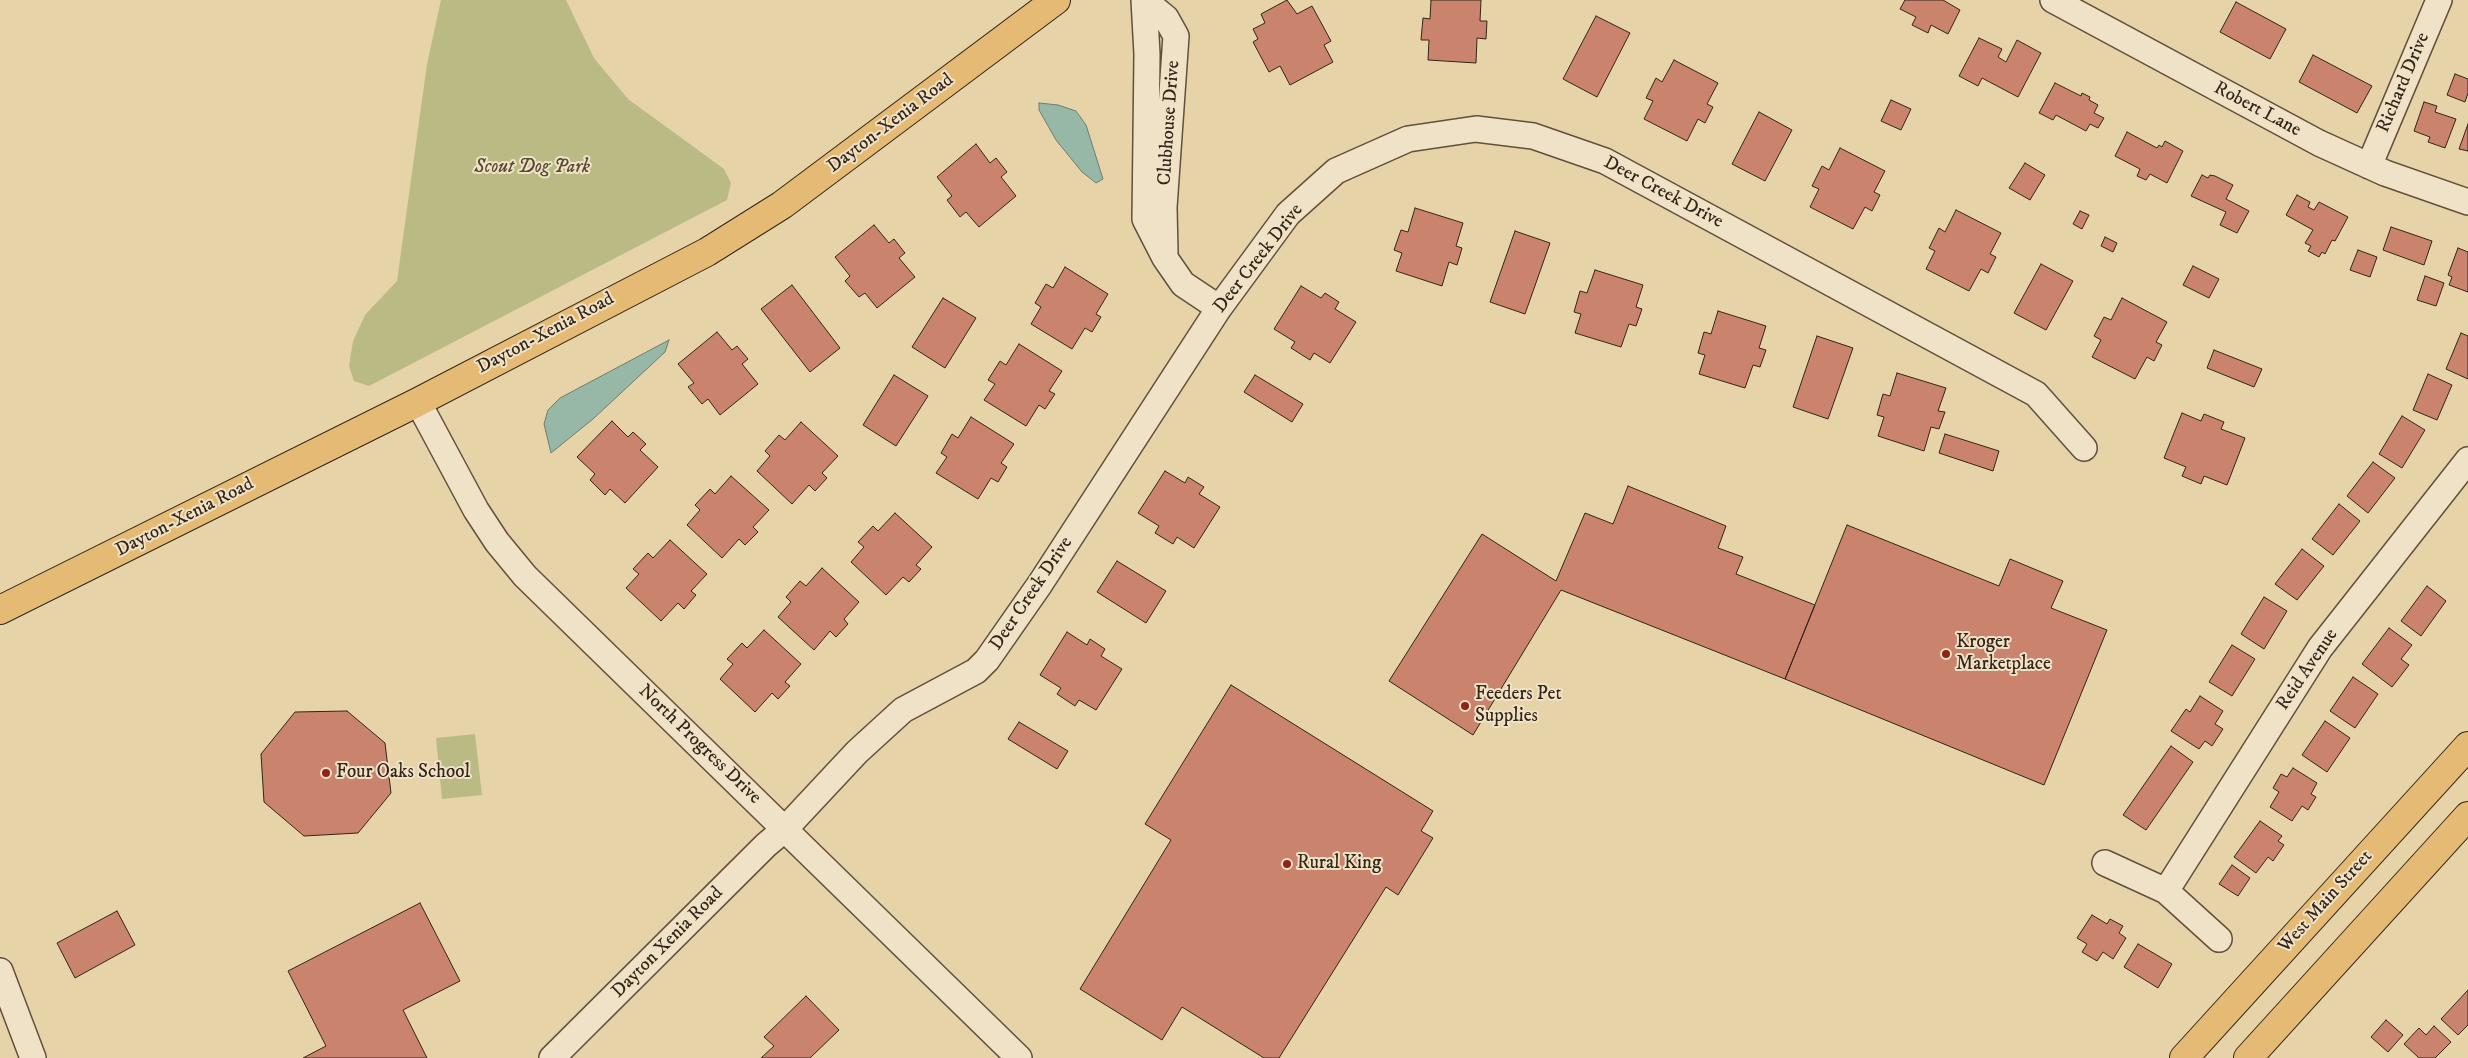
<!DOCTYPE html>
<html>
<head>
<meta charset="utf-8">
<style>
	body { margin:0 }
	canvas { display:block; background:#e7d3a8 }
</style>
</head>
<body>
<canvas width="2468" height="1058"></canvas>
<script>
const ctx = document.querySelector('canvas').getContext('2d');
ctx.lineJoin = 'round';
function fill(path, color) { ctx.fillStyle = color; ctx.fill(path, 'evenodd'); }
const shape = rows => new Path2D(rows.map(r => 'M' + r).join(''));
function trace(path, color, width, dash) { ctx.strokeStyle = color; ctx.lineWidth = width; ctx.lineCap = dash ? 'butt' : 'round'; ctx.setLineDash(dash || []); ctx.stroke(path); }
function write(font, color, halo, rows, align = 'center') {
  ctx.font = font + ' "IM FELL DW Pica",serif'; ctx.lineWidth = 4; ctx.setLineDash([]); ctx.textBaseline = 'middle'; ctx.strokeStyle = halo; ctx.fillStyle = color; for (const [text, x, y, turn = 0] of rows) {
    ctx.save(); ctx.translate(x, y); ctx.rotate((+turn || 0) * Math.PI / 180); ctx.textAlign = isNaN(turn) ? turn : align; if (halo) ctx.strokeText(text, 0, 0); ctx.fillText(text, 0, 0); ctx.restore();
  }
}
fill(shape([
	[441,0,566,0,594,58,628,99,724,169,731,183,727,200,369,386,354,381,349,366,353,341,365,315,397,281,427,64],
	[475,734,482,795,442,799,436,738]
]), '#babb84');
const water = shape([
	[1039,103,1058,105,1076,111,1086,125,1103,179,1096,183,1082,172,1056,140,1039,110,1039,103],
	[669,340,665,352,593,419,551,453,544,424,548,410,560,398,669,340]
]);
fill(water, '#97b8a7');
trace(water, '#6f7d6e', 1);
const building = shape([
	[1287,0,1297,14,1312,6,1331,41,1324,45,1333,62,1290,85,1280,66,1269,72,1253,42,1258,39,1253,29,1265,23,1261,14,1287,0],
	[1431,0,1481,0,1480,21,1487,21,1486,39,1477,38,1476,63,1428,60,1429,40,1421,40,1423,18,1430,19,1431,0],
	[1905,0,1943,0,1960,10,1948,34,1931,25,1928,33,1912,25,1916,17,1900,9,1905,0],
	[2236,2,2286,29,2270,59,2220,32,2236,2],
	[1596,16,1630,33,1597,97,1563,79,1596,16],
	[1979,38,2002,49,1998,57,2006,62,2017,40,2041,53,2018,97,1982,78,1978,86,1959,76,1979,38],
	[2313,55,2372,86,2357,113,2299,82,2313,55],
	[1674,60,1718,83,1707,104,1713,107,1705,123,1698,119,1687,141,1644,119,1653,101,1646,98,1656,78,1662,82,1674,60],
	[2455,74,2468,79,2468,93,2465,102,2447,95,2455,74],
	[2055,83,2081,96,2082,93,2090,97,2089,100,2098,105,2094,113,2104,118,2098,128,2090,124,2086,131,2056,115,2053,120,2039,113,2055,83],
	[1891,100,1911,109,1901,130,1881,121,1891,100],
	[2424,102,2437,106,2435,112,2456,119,2445,148,2428,142,2430,137,2414,131,2424,102],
	[1759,112,1792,130,1765,181,1732,164,1759,112],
	[2468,124,2468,151,2459,149,2468,124],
	[2127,132,2157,148,2159,145,2162,147,2165,141,2183,151,2167,183,2150,174,2146,180,2137,176,2140,169,2115,156,2127,132],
	[976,144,990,163,996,158,1007,172,1001,177,1016,196,979,227,966,212,960,217,947,200,952,196,937,177,976,144],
	[1840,148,1885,171,1874,192,1880,195,1872,211,1865,207,1853,229,1810,207,1819,189,1812,186,1822,166,1829,170,1840,148],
	[2025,163,2045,175,2030,200,2009,188,2025,163],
	[2202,175,2208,178,2210,175,2215,176,2233,185,2226,199,2249,211,2237,233,2220,225,2226,212,2191,196,2202,175],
	[2297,195,2310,202,2308,207,2314,210,2319,202,2348,217,2335,241,2332,240,2325,254,2322,252,2319,257,2308,251,2311,246,2305,243,2313,230,2286,215,2297,195],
	[1415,208,1463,223,1456,246,1462,248,1457,265,1449,262,1442,286,1396,271,1402,253,1394,250,1401,230,1408,232,1415,208],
	[1956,210,2001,233,1990,254,1996,257,1988,273,1981,269,1969,291,1926,269,1935,251,1929,248,1939,228,1945,232,1956,210],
	[2080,211,2089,215,2082,229,2073,224,2080,211],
	[874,225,889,243,894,239,905,253,899,258,915,277,877,308,865,293,859,297,845,281,850,276,835,257,874,225],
	[2391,227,2432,241,2424,265,2383,250,2391,227],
	[1515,231,1550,243,1525,314,1490,302,1515,231],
	[2105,237,2117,243,2113,252,2101,246,2105,237],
	[2458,248,2468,252,2468,292,2449,285,2452,277,2448,275,2458,248],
	[2358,250,2377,257,2370,277,2350,270,2358,250],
	[2041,264,2073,281,2046,330,2014,313,2041,264],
	[2193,266,2219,279,2209,298,2183,285,2193,266],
	[1065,267,1108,294,1096,314,1101,317,1092,332,1085,328,1072,349,1031,324,1041,307,1035,303,1046,284,1053,288,1065,267],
	[1595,270,1643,285,1636,307,1642,309,1636,326,1629,324,1621,347,1575,333,1581,314,1574,312,1580,291,1587,293,1595,270],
	[2425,276,2444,283,2436,306,2417,300,2425,276],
	[792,285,840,348,810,372,761,309,792,285],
	[1301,286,1321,298,1325,293,1339,302,1335,309,1356,322,1330,363,1314,353,1310,360,1291,348,1295,342,1274,329,1301,286],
	[943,298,976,318,945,368,912,347,943,298],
	[2122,298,2167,322,2156,342,2162,345,2154,361,2147,357,2135,379,2092,357,2101,340,2094,336,2104,317,2111,320,2122,298],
	[1718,311,1766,326,1759,348,1766,350,1760,367,1753,365,1745,388,1699,374,1705,355,1698,353,1704,332,1711,334,1718,311],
	[717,332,732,350,737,346,748,359,742,364,758,384,720,415,708,399,702,404,688,387,694,383,678,364,717,332],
	[2461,333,2468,336,2468,379,2446,369,2461,333],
	[1817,336,1853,348,1828,419,1793,407,1817,336],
	[1019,344,1062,371,1049,391,1055,394,1045,409,1039,405,1026,426,984,400,995,384,988,380,1000,361,1006,365,1019,344],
	[2214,350,2262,369,2254,387,2207,368,2214,350],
	[1897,373,1946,388,1938,411,1945,412,1939,429,1931,427,1924,451,1878,436,1884,417,1877,415,1883,394,1890,396,1897,373],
	[2428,374,2452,385,2437,420,2413,410,2428,374],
	[894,375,928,396,896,446,863,425,894,375],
	[1255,375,1303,404,1292,422,1244,392,1255,375],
	[2182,413,2201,421,2204,414,2224,422,2221,429,2245,438,2227,485,2204,476,2201,484,2182,476,2186,467,2164,458,2182,413],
	[2402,416,2425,430,2402,468,2379,454,2402,416],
	[971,417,1014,444,1001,463,1007,467,998,482,991,478,978,499,936,473,947,457,941,453,952,434,958,438,971,417],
	[612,421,628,437,633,432,646,444,640,450,658,467,625,503,610,489,605,495,590,480,595,474,577,457,612,421],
	[801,422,838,456,822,473,827,478,815,491,809,485,792,504,757,471,770,456,765,451,779,435,785,440,801,422],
	[1945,434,1999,451,1993,471,1939,453,1945,434],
	[2373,462,2395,478,2368,513,2347,496,2373,462],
	[1165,471,1185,483,1188,477,1204,487,1199,494,1220,507,1194,548,1177,537,1173,544,1155,533,1159,526,1138,513,1165,471],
	[731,476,769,510,753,527,758,532,745,545,739,539,722,558,687,525,700,510,695,505,710,489,715,494,731,476],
	[1628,486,1726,526,1718,548,1743,557,1736,574,1815,605,1785,679,1561,590,1473,735,1389,681,1482,534,1556,581,1585,513,1613,524,1628,486],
	[2339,504,2360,521,2333,555,2312,539,2339,504],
	[895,513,932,547,916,565,921,569,909,582,903,577,886,595,851,562,864,547,858,542,873,526,878,531,895,513],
	[1847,525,1999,586,2010,559,2063,581,2051,608,2107,630,2044,785,1785,679,1847,525],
	[670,540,707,574,691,591,696,595,684,609,678,603,661,621,626,588,639,574,633,569,648,553,653,558,670,540],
	[2302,549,2324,566,2297,600,2275,584,2302,549],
	[1117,561,1166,591,1146,623,1097,592,1117,561],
	[822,568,859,602,844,619,848,624,836,637,830,631,814,650,778,617,791,602,786,597,800,581,806,586,822,568],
	[2427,586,2446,601,2421,636,2401,621,2427,586],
	[2264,597,2287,611,2264,649,2241,634,2264,597],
	[2389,628,2412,645,2401,659,2409,665,2392,687,2362,664,2389,628],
	[764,630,801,664,785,682,790,686,778,699,772,693,755,712,720,679,733,664,727,659,742,643,747,648,764,630],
	[1067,632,1087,645,1090,639,1105,649,1101,656,1122,669,1096,710,1079,700,1075,706,1057,694,1061,688,1040,675,1067,632],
	[2232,645,2255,659,2232,696,2209,682,2232,645],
	[2353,677,2378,694,2355,728,2330,711,2353,677],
	[1231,685,1433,811,1421,831,1433,838,1398,895,1386,887,1279,1058,1264,1058,1182,1007,1162,1040,1080,989,1171,840,1145,824,1231,685],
	[2200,696,2223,711,2215,724,2223,729,2212,746,2205,741,2199,749,2171,731,2186,709,2190,712,2200,696],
	[347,711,385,743,391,793,358,833,304,836,264,802,261,754,295,712,347,711],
	[2325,721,2350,738,2327,772,2302,755,2325,721],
	[1019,722,1068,751,1057,769,1008,739,1019,722],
	[2171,746,2193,762,2146,830,2123,815,2171,746],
	[2293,768,2317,783,2311,794,2316,797,2308,810,2302,806,2292,821,2270,807,2279,792,2273,788,2281,774,2287,777,2293,768],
	[2260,821,2282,836,2278,841,2284,845,2273,861,2268,857,2256,873,2234,857,2260,821],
	[2232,865,2250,878,2238,896,2219,884,2232,865],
	[420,903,460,981,403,1010,427,1058,303,1058,326,1046,288,971,420,903],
	[117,911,135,945,75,978,57,943,117,911],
	[2092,915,2107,924,2110,919,2123,926,2119,933,2126,938,2113,959,2103,952,2097,961,2082,952,2087,944,2077,938,2092,915],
	[2138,944,2172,964,2158,988,2124,967,2138,944],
	[2468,990,2468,1025,2458,1035,2441,1019,2468,990],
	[806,996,839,1030,810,1058,761,1058,774,1046,764,1037,806,996],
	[2386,1020,2403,1035,2388,1052,2371,1037,2386,1020],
	[2434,1026,2451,1042,2435,1058,2419,1058,2404,1044,2419,1028,2426,1035,2434,1026]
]);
fill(building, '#ca836d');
trace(building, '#342519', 1);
const minor = shape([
	[1144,0,1147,54,1145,219,1165,258,1183,284,1219,308],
	[1144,0,1166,18,1176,36,1164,207,1165,253],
	[2053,0,2319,143,2385,173,2468,202],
	[2369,166,2439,0],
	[418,402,476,510,497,542,525,576,1019,1058],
	[2105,863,2166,891,2219,939],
	[2166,891,2320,648,2468,460],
	[0,971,33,1058],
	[552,1058,766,845,785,829,857,752,903,710,976,671,987,660,1040,584,1219,308,1288,214,1336,171,1408,139,1476,129,1533,136,1605,161,2036,394,2084,448]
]);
const major = shape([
	[0,610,418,402,707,252,782,205,1056,0],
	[2184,1058,2468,746],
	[2248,1058,2468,816]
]);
trace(minor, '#61503d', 28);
trace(major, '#342519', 30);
trace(minor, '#efe2c6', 25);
trace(major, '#e4ba74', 28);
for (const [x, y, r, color] of [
	[1946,654,5,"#8f2418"],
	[1465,706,5,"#8f2418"],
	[326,773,5,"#8f2418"],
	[1287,864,5,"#8f2418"]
]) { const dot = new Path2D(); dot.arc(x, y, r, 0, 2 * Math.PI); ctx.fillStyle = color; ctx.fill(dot); trace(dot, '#efe2c6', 2); }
write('19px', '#342519', '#efe2c6', [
	["Richard Drive",2404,83,-67],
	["Robert Lane",2257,110,28],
	["Clubhouse Drive",1170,123,-86],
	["Dayton-Xenia Road",891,124,-37],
	["Deer Creek Drive",1663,193,28],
	["Deer Creek Drive",1259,259,-52],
	["Dayton-Xenia Road",546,334,-28],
	["Dayton-Xenia Road",185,518,-27],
	["Deer Creek Drive",1032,594,-56],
	["Reid Avenue",2308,670,-56],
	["North Progress Drive",699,745,44],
	["West Main Street",2326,902,-48],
	["Dayton Xenia Road",668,943,-45]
]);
write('italic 19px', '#564a34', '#efe2c6', [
	["Scout Dog Park",532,168]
]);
write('19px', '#342519', '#efe2c6', [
	["Kroger",1956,643],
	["Marketplace",1956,665],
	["Feeders Pet",1475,695],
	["Supplies",1475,717],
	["Four Oaks School",336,773],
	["Rural King",1297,864]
], 'left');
</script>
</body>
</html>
